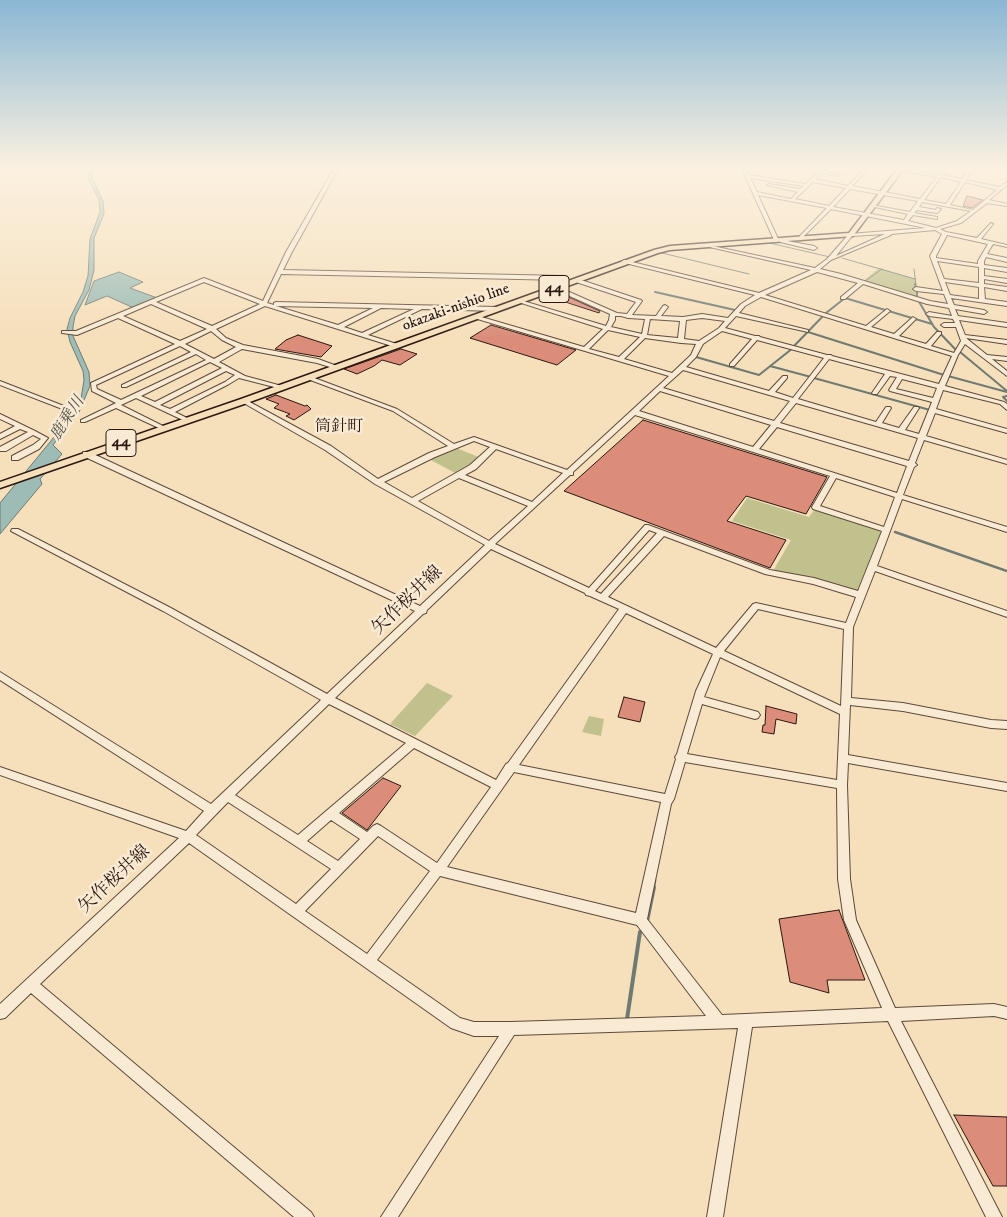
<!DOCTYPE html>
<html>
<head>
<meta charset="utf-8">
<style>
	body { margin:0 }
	canvas { display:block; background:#f6dfbb }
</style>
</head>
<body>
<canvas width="1007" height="1217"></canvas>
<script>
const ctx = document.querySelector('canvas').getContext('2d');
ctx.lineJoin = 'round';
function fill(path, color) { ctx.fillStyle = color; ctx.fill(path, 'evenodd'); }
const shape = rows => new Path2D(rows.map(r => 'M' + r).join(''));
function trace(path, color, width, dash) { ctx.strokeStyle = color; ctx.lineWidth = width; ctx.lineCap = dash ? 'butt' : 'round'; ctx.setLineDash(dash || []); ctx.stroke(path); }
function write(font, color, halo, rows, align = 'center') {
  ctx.font = font + ' "IM FELL DW Pica","Noto Serif JP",serif'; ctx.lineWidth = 5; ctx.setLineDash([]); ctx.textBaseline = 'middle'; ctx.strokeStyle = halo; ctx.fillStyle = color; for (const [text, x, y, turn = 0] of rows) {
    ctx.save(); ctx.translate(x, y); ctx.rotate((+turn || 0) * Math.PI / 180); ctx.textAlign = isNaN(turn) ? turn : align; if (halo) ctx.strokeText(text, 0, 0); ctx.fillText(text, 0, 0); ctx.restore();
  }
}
fill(shape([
	[879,268,915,279,916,299,862,282],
	[454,447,481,458,457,474,429,459],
	[747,498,809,517,815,509,881,531,857,591,773,571,791,540,732,521],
	[427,683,453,696,415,736,390,724],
	[589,716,604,719,601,736,582,732]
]), '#c1c18d');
const water = shape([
	[90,167,94,167,92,178,103,201,104,214,94,238,94,270,89,290,75,316,73,327,73,336,89,372,90,386,79,412,53,445,62,454,40,479,42,484,0,534,0,503,73,414,81,399,84,380,83,371,70,342,67,329,70,318,83,292,88,276,90,239,100,212,99,200,88,179,90,167],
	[119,272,143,282,130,288,160,299,136,309,107,296,85,305,94,281,119,272]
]);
fill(water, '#9dbcb5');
trace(water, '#6f7a73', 1);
trace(shape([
	[769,243,830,257],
	[662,253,749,274],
	[842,258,915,279],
	[914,269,916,285],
	[864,282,882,269]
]), '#6f7a73', 1);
trace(shape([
	[915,284,916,289],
	[917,290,917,299],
	[655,292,735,310],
	[918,300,934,327,956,350],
	[808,332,944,375],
	[794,346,826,313,845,298,932,324],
	[960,352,1007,391],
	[696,357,759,375,793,348],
	[770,366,811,377],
	[948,376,1007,392],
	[814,378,930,410],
	[1007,396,1003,397,1007,401]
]), '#6f7a73', 2);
trace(shape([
	[895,532,1007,571]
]), '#6f7a73', 2.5);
trace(shape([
	[653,889,655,880]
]), '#6f7a73', 3);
trace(shape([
	[647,921,654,887],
	[627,1019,640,932]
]), '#6f7a73', 4);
const building = shape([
	[967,196,983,200,972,208,963,206,967,196],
	[564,295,600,311,599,313,556,299,564,295],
	[491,325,576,350,557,365,470,338,491,325],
	[298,335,332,346,321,357,275,349,286,340,298,335],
	[401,349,417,354,400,365,382,360,374,366,357,374,344,369,401,349],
	[276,395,305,406,307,405,311,409,294,420,286,416,290,414,274,408,279,404,266,399,276,395],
	[643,420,827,477,806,514,746,496,727,521,786,540,770,568,564,491,643,420],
	[624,697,645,702,640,722,618,717,624,697],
	[766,706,797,714,796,724,776,719,774,734,762,732,763,725,765,725,766,706],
	[383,778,401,786,367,830,342,813,383,778],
	[839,910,865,980,827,980,829,993,790,982,779,919,839,910],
	[954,1115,1007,1117,1007,1186,993,1186,954,1115]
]);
fill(building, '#db8d7a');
trace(building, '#2b1811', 1);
const minor = shape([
	[335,167,339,167,292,252,283,270,565,276,568,278,565,280,281,274,267,303,274,305,274,303,276,302,497,307,500,309,497,311,422,309,368,335,397,344,397,346,395,347,265,306,216,329,226,338,243,345,318,359,337,366,337,368,333,368,317,363,242,349,219,362,245,376,282,386,282,388,278,388,239,378,229,384,175,412,189,419,189,421,187,422,136,398,121,405,165,427,165,429,163,430,116,408,85,422,81,422,81,420,116,403,92,391,91,383,175,344,118,318,77,335,62,333,62,331,76,331,204,278,263,301,286,252,335,167],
	[204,282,260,304,212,326,156,302,204,282],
	[151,304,207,329,180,341,123,316,151,304],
	[276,306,373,308,338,325,276,306],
	[381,308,414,309,362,333,344,327,381,308],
	[211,331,222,340,236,347,214,359,185,344,211,331],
	[180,346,191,352,122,385,122,387,126,387,196,354,206,360,121,400,97,389,96,385,180,346],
	[210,362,222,368,155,402,141,396,210,362],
	[226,371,235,375,225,382,170,409,160,405,226,371],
	[741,167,745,167,749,175,806,184,818,172,790,168,788,167,820,170,823,167,827,167,823,171,840,175,838,176,821,173,815,179,848,186,866,167,870,167,852,186,920,199,937,177,887,168,885,167,893,167,939,174,945,167,949,167,943,175,962,179,970,167,975,167,985,170,983,171,973,170,966,180,999,187,1007,182,1007,185,989,200,1007,204,1007,206,987,203,961,223,940,229,946,232,977,238,991,223,993,224,981,239,1007,245,1007,247,993,244,987,254,1007,258,1007,262,986,257,984,261,984,265,1007,268,1007,272,984,268,984,276,1007,279,1007,283,984,279,984,284,1007,287,1007,291,984,287,985,299,1007,302,1007,306,951,298,954,305,984,310,987,312,984,314,955,309,958,316,1007,323,1007,327,959,320,965,335,1007,340,1007,344,966,338,987,355,1007,357,1007,361,992,359,1007,371,1007,376,965,344,958,355,945,386,1004,402,1007,404,1007,410,1000,404,943,390,936,409,1007,429,1007,433,935,413,926,436,1007,460,1007,464,924,440,915,463,917,465,914,467,903,495,1007,527,1007,532,902,499,877,566,1007,611,1007,617,875,571,853,627,851,698,903,703,991,720,1007,721,1007,729,991,728,903,711,850,705,848,755,1007,783,1007,791,848,763,847,785,850,879,856,920,895,1008,994,1004,1007,1007,1007,1019,994,1016,901,1021,1002,1217,986,1217,888,1021,752,1027,723,1217,707,1217,738,1028,514,1035,398,1217,381,1217,499,1036,474,1036,451,1028,189,843,40,984,311,1212,314,1217,294,1217,31,993,5,1018,0,1019,0,1004,179,838,0,775,0,767,186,831,204,811,0,680,0,672,211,804,321,700,163,611,11,531,12,529,18,529,169,607,327,694,415,611,83,456,83,452,89,452,420,606,485,545,375,484,325,450,242,402,242,400,246,400,331,446,378,479,429,453,448,446,393,411,305,378,305,376,309,376,397,409,454,444,474,437,567,470,669,376,474,318,474,316,478,316,584,347,603,329,515,301,520,300,606,326,609,320,610,314,554,289,554,287,558,287,617,313,627,314,636,302,576,282,575,281,578,279,641,300,642,301,632,315,656,316,663,306,665,305,668,307,661,316,683,317,702,314,728,318,741,304,755,295,621,262,624,260,759,293,811,270,705,246,703,246,703,244,815,268,827,259,849,234,926,228,831,209,800,240,798,240,798,238,827,208,758,195,779,241,775,242,741,167],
	[941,177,961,182,946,204,924,200,941,177],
	[750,178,804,186,800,189,769,184,767,185,798,192,791,199,757,192,750,178],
	[813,182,846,188,829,206,795,199,813,182],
	[965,182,997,190,973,210,950,205,965,182],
	[850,189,918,201,910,212,872,205,870,206,908,214,904,220,833,207,850,189],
	[922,202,971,211,957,221,936,228,908,221,913,215,937,219,937,217,914,213,917,210,937,213,941,209,937,208,936,210,919,207,922,202],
	[935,230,942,234,930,256,943,291,916,287,913,289,916,291,944,294,948,304,930,301,841,274,820,269,831,260,891,235,891,234,935,230],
	[885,234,836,256,852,236,885,234],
	[947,235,988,244,978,261,978,264,936,258,936,256,947,235],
	[937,261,979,267,979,283,944,279,937,261],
	[817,272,858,283,841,297,841,299,845,299,863,284,927,304,949,308,952,316,929,312,926,314,929,316,953,319,955,323,944,323,941,325,944,327,956,327,961,341,954,353,931,346,941,334,941,332,937,332,926,344,899,336,916,319,913,317,894,334,871,327,889,312,890,311,887,309,866,326,765,295,817,272],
	[945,282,979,287,979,299,950,295,945,282],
	[761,297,952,356,939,384,832,356,831,355,827,355,760,337,759,336,755,336,725,328,736,316,808,332,808,330,739,313,745,306,761,297],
	[615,316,621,316,628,318,645,319,642,334,611,327,615,320,615,316],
	[702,318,725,321,719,328,699,341,684,339,686,320,702,318],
	[650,319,680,321,678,338,647,335,650,319],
	[608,330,640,337,619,357,589,349,608,330],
	[722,331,752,339,730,364,730,366,734,366,757,340,824,358,793,398,775,392,787,378,787,376,783,376,769,391,686,367,696,357,703,344,722,331],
	[645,338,681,343,696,344,691,355,672,373,624,359,645,338],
	[829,359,885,374,872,393,873,394,877,394,890,376,897,377,889,390,890,391,932,402,919,434,905,430,919,408,918,407,914,407,899,428,882,423,891,408,890,407,886,407,876,422,798,399,829,359],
	[683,370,790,401,774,421,663,388,683,370],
	[902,379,937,388,933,398,896,389,902,379],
	[660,391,771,425,753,447,639,411,660,391],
	[796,403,918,438,909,461,780,423,796,403],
	[635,415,830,476,812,507,813,509,882,531,858,591,814,578,770,570,648,525,645,525,589,588,495,544,570,475,573,475,573,472,635,415],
	[777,427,907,466,897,493,759,449,777,427],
	[474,441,490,447,470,465,412,498,384,482,435,457,474,441],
	[496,449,563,473,532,502,465,475,476,469,496,449],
	[459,478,528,506,489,541,418,501,459,478],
	[836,478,895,497,884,527,820,506,836,478],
	[649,530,657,533,601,594,595,591,649,530],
	[664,536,765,574,813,584,856,597,846,623,756,603,753,604,716,648,608,597,664,536],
	[491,549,585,593,586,595,590,596,619,609,508,763,506,764,496,780,335,698,423,614,426,613,427,610,491,549],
	[758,609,844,629,841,706,724,651,758,609],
	[626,613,713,654,696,691,677,754,675,757,676,759,665,794,519,765,626,613],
	[720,657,840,714,837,780,687,754,702,704,755,719,758,718,760,715,758,712,704,697,720,657],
	[329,704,406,743,298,835,235,795,329,704],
	[414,748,491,787,437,863,381,826,377,824,373,826,367,832,339,813,414,748],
	[685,762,837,788,838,879,844,920,882,1008,722,1015,647,919,671,804,674,799,685,762],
	[514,772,661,802,636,913,447,867,514,772],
	[228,802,331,869,296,904,196,835,228,802],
	[331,820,360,839,338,861,307,841,331,820],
	[378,836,430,871,367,954,305,911,378,836],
	[440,876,637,925,706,1016,511,1022,474,1022,460,1018,377,960,440,876],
	[782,240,814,246,817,248,814,250,780,242,780,241,782,240],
	[0,381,69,408,70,409,69,410,65,410,0,385,0,381],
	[0,414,35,431,48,438,39,449,18,460,12,460,12,456,33,445,41,439,33,435,6,451,0,451,0,447,28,432,20,429,0,439,0,434,15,426,0,419,0,414]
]);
const major = shape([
	[899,167,905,167,853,236,670,250,658,253,247,403,0,488,0,482,241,399,654,250,670,246,849,233,899,167]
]);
trace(minor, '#5e4a3c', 2);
trace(major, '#2b1811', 3);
fill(minor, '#f9ead3');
fill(major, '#f6dfbb');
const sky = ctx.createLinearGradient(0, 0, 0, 337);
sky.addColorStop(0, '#8ab7d4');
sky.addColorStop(0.5, '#fbf1e0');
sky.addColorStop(1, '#fbf1e000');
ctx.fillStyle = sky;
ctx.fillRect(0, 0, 1007, 337);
write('15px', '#2b1811', '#f9ead3', [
	["okazaki-nishio line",456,308,-20]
]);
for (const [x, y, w] of [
	[554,289,30],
	[121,443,30]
]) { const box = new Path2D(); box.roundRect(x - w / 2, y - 13.5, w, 27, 4); ctx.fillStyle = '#f9ead3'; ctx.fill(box); trace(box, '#2b1811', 1); }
write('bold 16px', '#2b1811', null, [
	["44",554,289],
	["44",121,443]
]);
write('italic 16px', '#53514a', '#f9ead3', [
	["鹿乗川",68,419,-57]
]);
write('16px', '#2b1811', '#f9ead3', [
	["筒針町",339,428]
]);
write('18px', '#2b1811', '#f9ead3', [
	["矢作桜井線",408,601,-44],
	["矢作桜井線",115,880,-43]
]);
</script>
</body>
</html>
